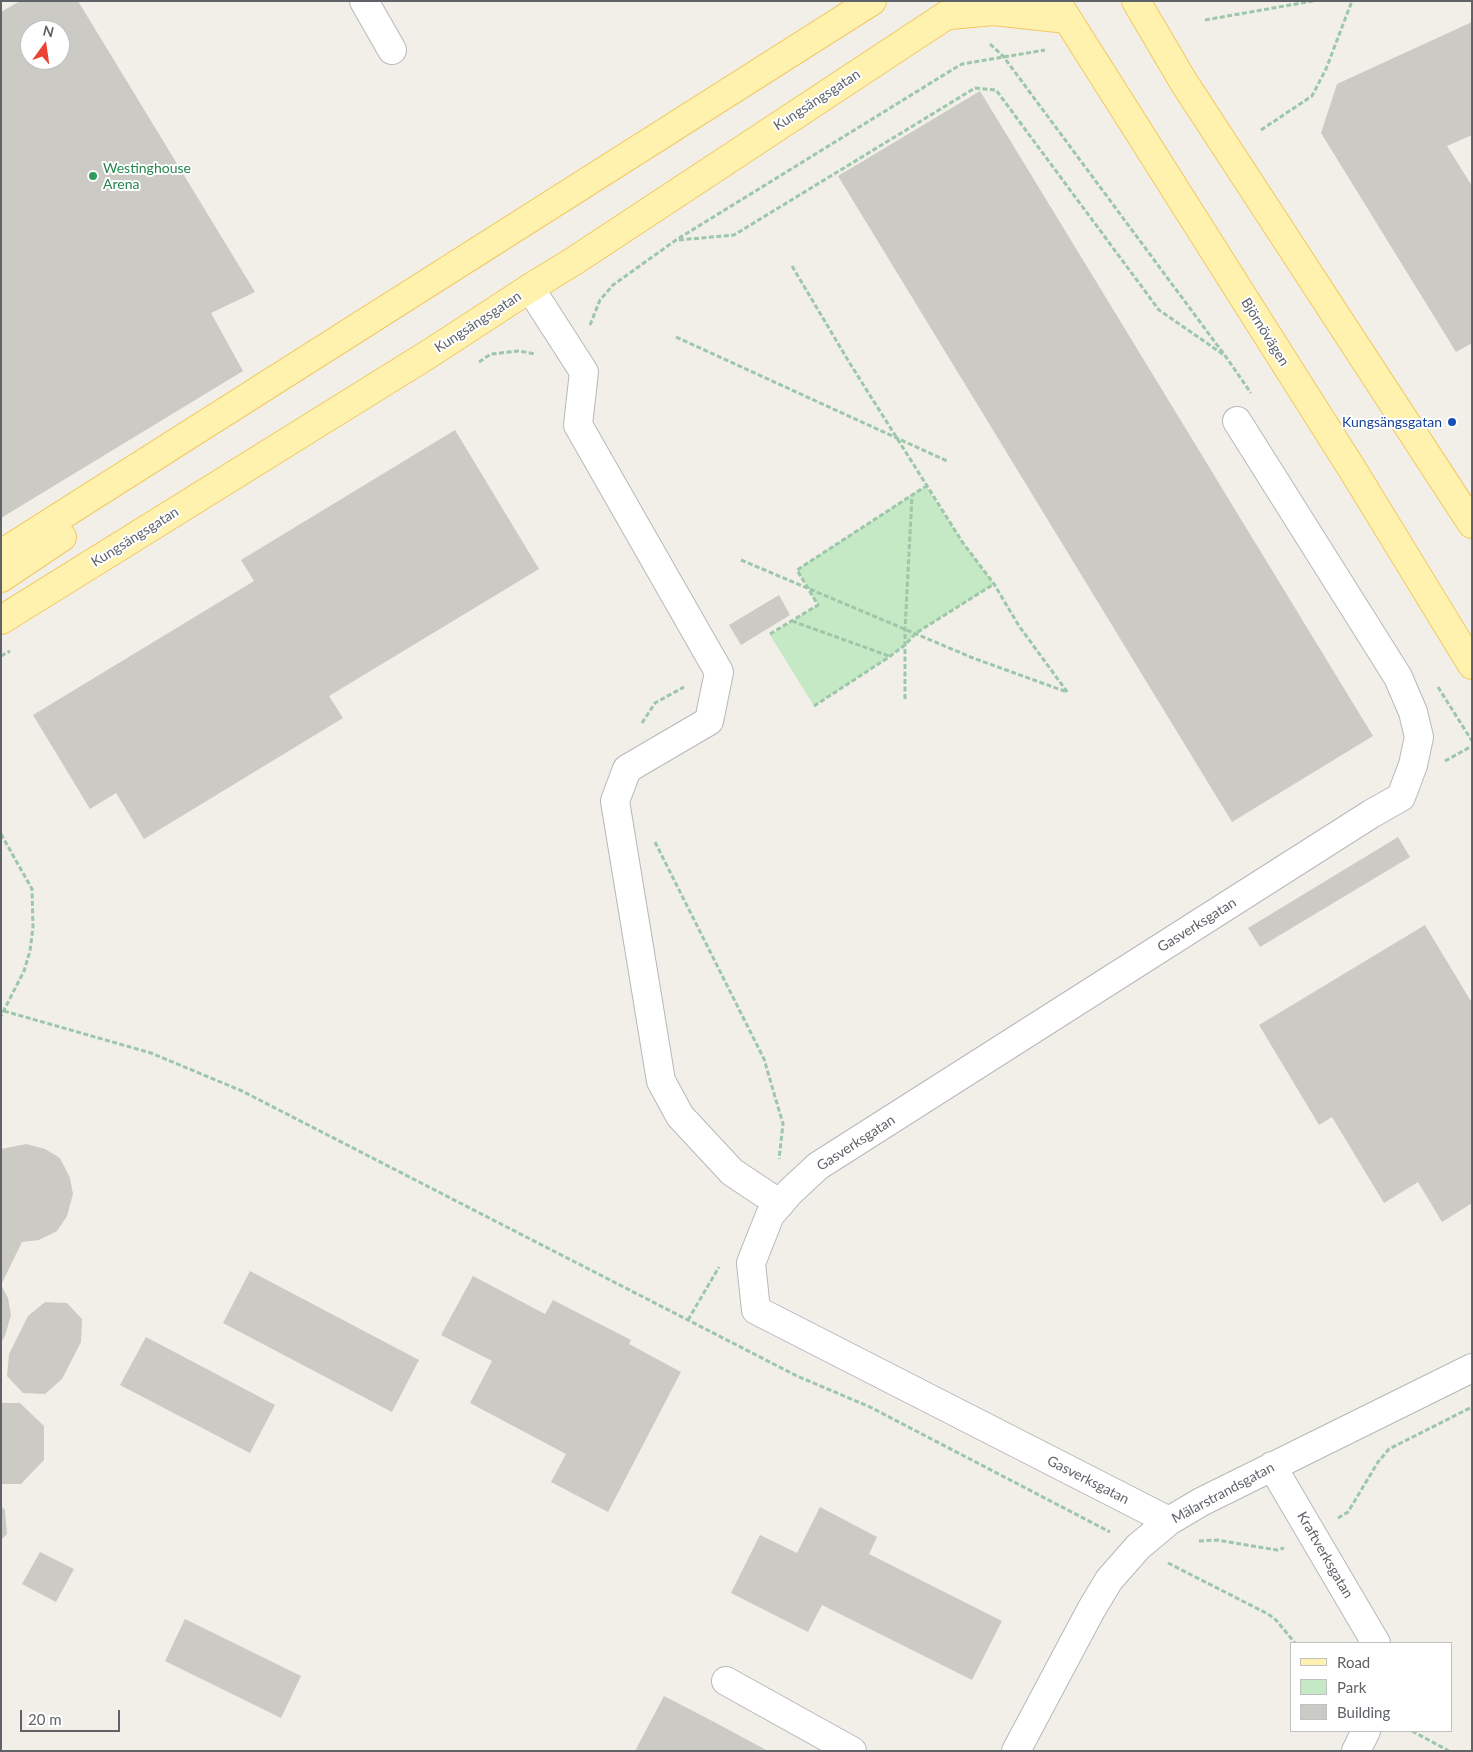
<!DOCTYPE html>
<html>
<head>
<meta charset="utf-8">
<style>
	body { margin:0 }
	#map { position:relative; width:1473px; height:1752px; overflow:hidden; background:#f1efe8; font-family:Lato,sans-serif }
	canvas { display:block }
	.frame { position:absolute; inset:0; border:2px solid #5f6368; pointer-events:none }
	.legend { position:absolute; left:1290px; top:1642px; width:162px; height:90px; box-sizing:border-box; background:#fff; border:1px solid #bfc1c3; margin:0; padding:6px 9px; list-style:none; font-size:15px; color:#5f6368 }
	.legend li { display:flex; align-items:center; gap:10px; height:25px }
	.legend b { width:25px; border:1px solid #bfc1c3 }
	.north { position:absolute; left:20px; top:20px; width:50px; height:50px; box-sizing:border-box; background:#fff; border:1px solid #bfc1c3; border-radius:50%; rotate:14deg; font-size:14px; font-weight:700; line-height:20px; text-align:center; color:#5f6368 }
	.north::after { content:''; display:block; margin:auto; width:18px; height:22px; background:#ea4335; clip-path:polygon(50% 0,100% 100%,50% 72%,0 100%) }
	.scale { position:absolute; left:20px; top:1710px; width:100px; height:22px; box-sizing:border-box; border:2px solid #5f6368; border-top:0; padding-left:6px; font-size:15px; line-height:18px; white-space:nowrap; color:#5f6368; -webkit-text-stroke:4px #fff; paint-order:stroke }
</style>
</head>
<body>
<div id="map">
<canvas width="1473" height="1752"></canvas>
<div class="frame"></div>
<ul class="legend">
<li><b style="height:6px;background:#fff2af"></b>Road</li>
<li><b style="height:14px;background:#c5e8c5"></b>Park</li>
<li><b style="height:14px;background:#cccac5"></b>Building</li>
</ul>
<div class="north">N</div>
<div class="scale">20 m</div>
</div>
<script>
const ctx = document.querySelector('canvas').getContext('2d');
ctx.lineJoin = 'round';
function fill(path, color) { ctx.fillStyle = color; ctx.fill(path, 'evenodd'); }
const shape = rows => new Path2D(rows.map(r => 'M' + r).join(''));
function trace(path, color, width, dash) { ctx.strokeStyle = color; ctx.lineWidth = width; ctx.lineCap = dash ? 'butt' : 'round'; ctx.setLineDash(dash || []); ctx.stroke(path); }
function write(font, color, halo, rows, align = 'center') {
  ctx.font = font + ' Lato,sans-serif'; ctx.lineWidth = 4; ctx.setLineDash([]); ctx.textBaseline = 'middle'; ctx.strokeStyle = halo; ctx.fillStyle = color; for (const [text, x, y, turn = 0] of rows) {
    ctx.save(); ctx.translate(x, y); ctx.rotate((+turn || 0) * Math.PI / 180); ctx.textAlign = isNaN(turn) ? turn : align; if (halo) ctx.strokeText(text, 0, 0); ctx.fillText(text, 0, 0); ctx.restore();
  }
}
fill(shape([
	[926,486,963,543,994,584,916,633,905,645,889,657,814,706,770,635,818,605,797,570]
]), '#c5e8c5');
fill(shape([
	[20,1,78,1,255,292,211,313,243,371,1,518,1,12],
	[30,30,60,30,60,60,30,60],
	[1472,22,1472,135,1447,146,1472,186,1472,343,1456,352,1321,133,1337,84],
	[980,91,1373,736,1232,822,838,176],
	[455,430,539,569,329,696,343,718,144,839,116,793,90,809,33,715,254,581,241,560],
	[779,595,790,615,741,645,729,625],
	[1398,837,1410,857,1260,947,1248,928],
	[1425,925,1472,1003,1472,1203,1442,1222,1418,1182,1384,1203,1332,1117,1319,1125,1259,1025],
	[26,1144,45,1149,60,1158,70,1178,73,1194,67,1216,57,1231,39,1240,22,1242,1,1285,1,1149],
	[250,1271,419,1360,392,1412,223,1323],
	[473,1276,545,1314,553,1300,631,1340,629,1344,681,1372,608,1512,551,1482,566,1454,470,1403,492,1361,441,1335],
	[1,1285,8,1298,11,1315,5,1336,1,1342],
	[45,1302,67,1303,82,1319,81,1342,62,1379,45,1394,23,1393,7,1376,9,1354,28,1316],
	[146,1337,275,1405,250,1453,120,1385],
	[1,1403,20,1403,44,1426,44,1460,21,1484,1,1484],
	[1,1506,5,1510,7,1534,1,1540],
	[820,1507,877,1537,869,1554,1002,1621,972,1680,822,1605,808,1632,731,1593,760,1535,797,1553],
	[40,1552,74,1569,56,1602,22,1584],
	[185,1619,301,1676,281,1718,165,1661],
	[664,1696,718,1724,768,1751,635,1751]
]), '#cccac5');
const minor = shape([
	[364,1,392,50],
	[530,288,584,372,578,425,719,672,709,721,627,769,615,801,661,1081,680,1116,732,1172,780,1204],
	[1272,1466,1376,1643],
	[1169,1521,756,1310,751,1263,770,1215,790,1192,818,1166,1371,814,1401,797,1413,765,1419,737,1413,712,1398,677,1237,421],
	[726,1681,852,1751],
	[1016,1751,1091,1610,1109,1580,1138,1547,1169,1521,1201,1502,1472,1368],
	[1356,1751,1366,1731]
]);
const major = shape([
	[1056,1,1354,472,1472,665],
	[1136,1,1183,81,1472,524],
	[950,15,994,11,1067,19],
	[1,554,872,1],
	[1,578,62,537],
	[1,620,432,352,530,288,574,261,968,1]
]);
trace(minor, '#b5b8bc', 30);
trace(major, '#f2c960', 30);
trace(shape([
	[1205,20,1313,1],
	[990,44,1003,56,1226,357,1251,393],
	[1261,130,1312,96,1326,69,1352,1],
	[679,240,734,235,975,88,996,90,1159,310,1224,355],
	[792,266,849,362,963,543,994,584,1019,626,1068,693],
	[590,325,600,300,613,285,676,240,955,68,962,64,1045,50],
	[676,337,947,461],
	[479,362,491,354,519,351,535,354],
	[741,560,973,658,1067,692],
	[792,621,889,656],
	[770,634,818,605,797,570,926,486],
	[1,656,10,651],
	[1438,687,1472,741],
	[905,699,905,629,912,496],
	[814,706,889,657,905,645,916,633,994,584],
	[642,723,655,703,684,687],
	[1445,761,1472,746],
	[1,834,32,889,33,927,30,951,24,971,1,1016],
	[655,842,764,1059,783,1124,779,1159],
	[4,1011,151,1053,242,1091,797,1376,870,1407,1110,1532],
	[688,1320,719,1267],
	[1338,1518,1348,1512,1378,1462,1389,1449,1472,1407],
	[1199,1541,1217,1540,1277,1550,1284,1548],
	[1168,1563,1268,1614,1276,1620,1295,1643],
	[1412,1731,1449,1751]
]), '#9cc7a9', 3, [5, 2.5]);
trace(minor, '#fff', 28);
trace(major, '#fff2af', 28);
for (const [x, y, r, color] of [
	[93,176,5,"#2e9e5b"],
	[1452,422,5,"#1a4fb4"]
]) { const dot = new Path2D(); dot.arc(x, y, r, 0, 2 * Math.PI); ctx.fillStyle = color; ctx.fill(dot); trace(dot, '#fff', 2); }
write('14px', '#5f6368', '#fff', [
	["Kungsängsgatan",817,100,-33],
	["Kungsängsgatan",478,322,-33],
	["Björnövägen",1265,332,58],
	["Kungsängsgatan",135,537,-32],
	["Gasverksgatan",1197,925,-32],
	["Gasverksgatan",856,1143,-33],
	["Gasverksgatan",1088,1480,27],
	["Mälarstrandsgatan",1223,1493,-28],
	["Kraftverksgatan",1325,1555,60]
]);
write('14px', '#27864d', '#fff', [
	["Westinghouse",103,168],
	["Arena",103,184]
], 'left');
write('14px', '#164399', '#fff', [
	["Kungsängsgatan",1442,422]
], 'right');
</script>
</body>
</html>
